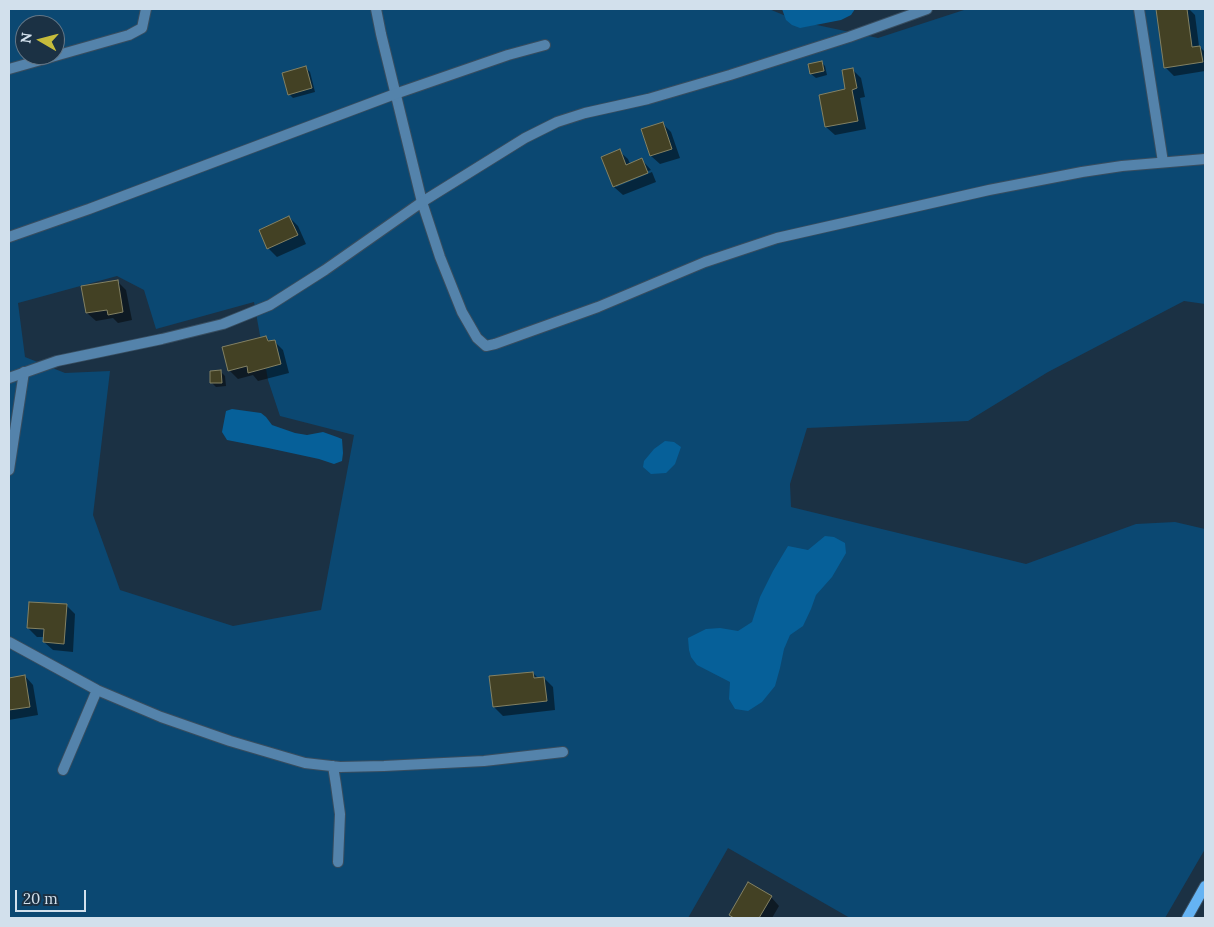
<!DOCTYPE html>
<html>
<head>
<meta charset="utf-8">
<style>
	body { margin:0 }
	#map { position:relative; width:1214px; height:927px; overflow:hidden; background:#1b3144; font-family:Lora,serif }
	canvas { display:block }
	.frame { position:absolute; inset:0; border:10px solid #d2e0ec; pointer-events:none }
	.north { position:absolute; left:15px; top:15px; width:50px; height:50px; box-sizing:border-box; background:#1b3144; border:1px solid #647787; border-radius:50%; rotate:278deg; font-size:14px; font-weight:700; line-height:20px; text-align:center; color:#d2e0ec }
	.north::after { content:''; display:block; margin:auto; width:18px; height:22px; background:#c6bc3c; clip-path:polygon(50% 0,100% 100%,50% 72%,0 100%) }
	.scale { position:absolute; left:15px; top:890px; width:71px; height:22px; box-sizing:border-box; border:2px solid #d2e0ec; border-top:0; padding-left:6px; font-size:15px; line-height:18px; white-space:nowrap; color:#d2e0ec; -webkit-text-stroke:4px #1b3144; paint-order:stroke }
</style>
</head>
<body>
<div id="map">
<canvas width="1214" height="927"></canvas>
<div class="frame"></div>
<div class="north">N</div>
<div class="scale">20 m</div>
</div>
<script>
const ctx = document.querySelector('canvas').getContext('2d');
ctx.lineJoin = 'round';
function fill(path, color) { ctx.fillStyle = color; ctx.fill(path, 'evenodd'); }
const shape = rows => new Path2D(rows.map(r => 'M' + r).join(''));
function trace(path, color, width, dash) { ctx.strokeStyle = color; ctx.lineWidth = width; ctx.lineCap = dash ? 'butt' : 'round'; ctx.setLineDash(dash || []); ctx.stroke(path); }
fill(shape([
	[9,9,769,9,798,21,878,38,967,9,1205,9,1205,304,1184,301,1048,372,968,421,807,428,790,484,791,507,1026,564,1136,524,1175,522,1205,529,1205,849,1165,918,850,918,728,848,688,918,9,918],
	[25,25,55,25,55,55,25,55],
	[117,276,144,290,156,329,254,302,268,380,280,416,354,435,321,610,233,626,120,590,93,515,110,371,65,373,25,357,18,303]
]), '#0b4872');
fill(shape([
	[782,9,855,9,851,15,841,20,800,28,792,25,786,20],
	[232,409,261,413,266,417,272,425,295,433,307,435,323,432,337,437,342,439,343,453,342,461,334,464,319,459,268,448,227,440,222,432,226,411],
	[665,441,674,442,681,447,675,464,666,473,651,474,643,467,644,461,654,449],
	[825,536,834,537,845,543,846,553,832,577,816,595,811,609,803,626,790,635,784,649,780,668,775,686,762,702,748,711,735,709,729,699,730,682,697,665,691,657,689,650,688,638,706,629,720,628,738,631,752,622,760,597,773,571,788,546,808,550]
]), '#066099');
fill(shape([
	[1169,9,1189,9,1195,15,1199,46,1205,52,1205,71,1174,76,1165,67,1158,10],
	[821,62,825,66,827,75,816,78,811,74,809,65],
	[306,68,310,72,315,92,293,98,289,94],
	[852,69,861,78,865,97,860,98,866,129,835,135,826,127,847,90],
	[662,123,671,132,680,158,660,164,651,156,643,129],
	[619,151,628,159,630,164,642,160,651,170,616,184,616,187,652,172,656,182,623,195,614,187],
	[289,217,298,226,306,244,277,257,268,248,260,230],
	[117,281,126,290,132,320,118,323,113,318,96,321,87,313],
	[266,337,271,342,274,341,283,350,289,373,258,381,253,375,238,379,229,370],
	[221,372,225,376,226,386,216,387,212,383],
	[67,606,75,614,73,652,53,650,44,642,44,637,37,637,28,628],
	[533,673,539,679,544,678,553,687,555,710,503,716,494,707],
	[25,676,33,685,38,715,9,720,9,679],
	[771,897,779,906,772,918,734,918,730,915]
]), '#0007');
const building = shape([
	[1156,9,1187,9,1192,47,1200,46,1203,62,1164,68,1156,9],
	[822,61,824,71,810,74,808,64,822,61],
	[306,66,312,88,288,95,282,73,306,66],
	[853,68,857,88,852,90,858,121,825,127,819,95,845,89,842,70,853,68],
	[663,122,672,149,650,156,641,129,663,122],
	[620,149,626,165,642,158,648,173,613,187,601,157,620,149],
	[289,216,298,235,267,249,259,230,289,216],
	[118,280,123,312,108,315,107,310,86,313,81,286,118,280],
	[266,336,268,341,275,340,281,364,248,373,247,366,228,371,222,347,266,336],
	[221,370,222,383,210,383,210,371,221,370],
	[29,602,67,604,64,644,43,642,44,629,27,628,29,602],
	[533,672,534,678,544,677,547,701,493,707,489,676,533,672],
	[25,675,30,707,9,710,9,678,25,675],
	[748,882,772,896,759,918,734,918,729,915,748,882]
]);
fill(building, '#434124');
trace(building, '#838163', 1);
const lane = shape([
	[376,9,381,34,422,202,440,257,462,312,477,338,486,346,495,344,598,307,705,262,777,238,989,190,1082,172,1122,166,1205,159],
	[1139,9,1163,162],
	[9,69,129,35,142,28,146,9],
	[9,470,24,372],
	[9,642,97,690,161,717,230,741,305,763,340,767,384,766,484,761,563,752],
	[333,766,336,785,340,814,338,862],
	[63,770,97,690]
]);
const street = shape([
	[9,237,89,209,395,94,508,55,545,45],
	[9,378,57,361,162,339,223,324,270,305,325,270,422,202,525,138,557,122,585,113,648,99,730,75,849,37,927,9]
]);
const secondary = shape([
	[1187,918,1205,886]
]);
trace(lane, '#384d5f', 12);
trace(street, '#384d5f', 12);
trace(secondary, '#384d5f', 12);
trace(lane, '#5483ab', 10);
trace(street, '#5483ab', 10);
trace(secondary, '#65b3f3', 10);
</script>
</body>
</html>
